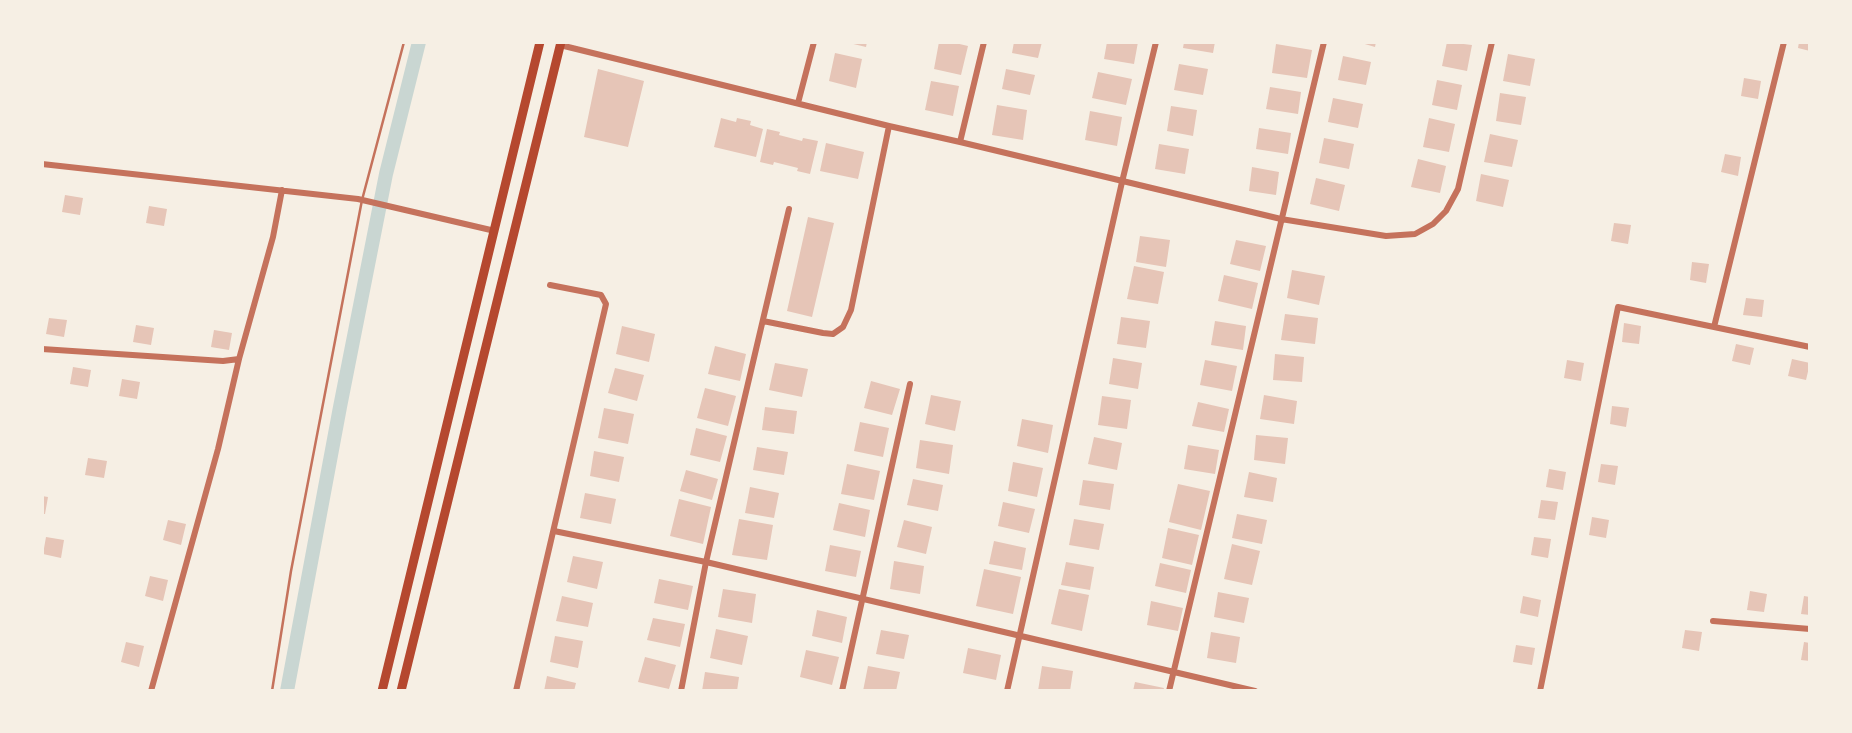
<!DOCTYPE html>
<html>
<head>
<meta charset="utf-8">
<style>
	body { margin:0 }
	#map { position:relative; width:1852px; height:733px; overflow:hidden; background:#f6efe4; font-family:"DejaVu Sans",sans-serif }
	canvas { display:block }
	.frame { position:absolute; inset:0; border:44px solid #f6efe4; pointer-events:none }
</style>
</head>
<body>
<div id="map">
<canvas width="1852" height="733"></canvas>
<div class="frame"></div>
</div>
<script>
const ctx = document.querySelector('canvas').getContext('2d');
ctx.lineJoin = 'round';
const shape = rows => new Path2D(rows.map(r => 'M' + r).join(''));
function trace(path, color, width, dash) { ctx.strokeStyle = color; ctx.lineWidth = width; ctx.lineCap = dash ? 'butt' : 'round'; ctx.setLineDash(dash || []); ctx.stroke(path); }
function fill(path, color) { ctx.fillStyle = color; ctx.fill(path, 'evenodd'); }
trace(shape([
	[287,691,340,407,386,174,419,42]
]), '#c9d6d2', 14);
fill(shape([
	[845,42,867,42,866,47],
	[939,42,951,42,968,46,961,75,934,69],
	[1014,42,1042,42,1038,58,1012,53],
	[1107,42,1138,42,1134,64,1104,59],
	[1184,42,1215,42,1213,53,1183,48],
	[1358,42,1376,42,1375,47],
	[1447,42,1472,45,1467,71,1442,66],
	[1799,42,1810,42,1810,51,1798,48],
	[1276,44,1312,50,1307,78,1272,73],
	[835,53,862,59,856,88,829,81],
	[1508,54,1535,59,1530,86,1503,81],
	[1343,56,1371,62,1366,85,1338,80],
	[1179,64,1208,69,1203,95,1174,90],
	[598,69,644,81,628,147,584,137],
	[1006,69,1035,75,1030,95,1002,89],
	[1098,72,1132,79,1126,105,1092,98],
	[1744,78,1761,81,1758,99,1741,96],
	[1437,80,1462,85,1457,110,1432,105],
	[931,81,959,86,953,116,925,110],
	[1270,87,1301,92,1298,114,1266,109],
	[1500,93,1526,97,1521,125,1496,121],
	[1333,98,1363,104,1358,128,1328,122],
	[997,105,1027,110,1023,140,992,135],
	[1171,106,1197,110,1193,136,1167,131],
	[1090,111,1122,117,1117,146,1085,140],
	[721,118,736,122,737,118,751,121,750,125,763,129,756,157,714,147],
	[1429,118,1455,124,1449,152,1423,147],
	[1259,128,1291,133,1288,154,1256,149],
	[767,129,780,132,779,135,802,141,803,138,818,141,810,174,797,171,798,168,774,162,773,165,760,162],
	[1490,134,1518,140,1512,167,1484,162],
	[1324,138,1354,144,1349,169,1319,163],
	[826,143,864,152,858,179,820,171],
	[1159,144,1189,149,1185,174,1155,169],
	[1725,154,1741,157,1738,176,1721,172],
	[1418,159,1446,166,1440,193,1411,187],
	[1252,167,1279,172,1276,195,1249,191],
	[1481,174,1509,180,1503,207,1476,201],
	[1316,178,1345,185,1339,211,1310,204],
	[65,195,83,198,80,215,62,212],
	[149,206,167,209,164,226,146,223],
	[808,217,834,223,812,317,787,311],
	[1614,223,1631,225,1628,244,1611,241],
	[1140,236,1170,240,1166,267,1136,262],
	[1236,240,1266,246,1260,271,1230,264],
	[1692,262,1709,264,1706,283,1690,280],
	[1134,266,1164,272,1158,304,1127,299],
	[1292,270,1325,276,1319,305,1287,298],
	[1224,275,1258,283,1252,309,1218,301],
	[1746,298,1764,300,1762,317,1743,315],
	[1285,314,1318,318,1315,344,1281,340],
	[1121,317,1150,321,1146,348,1117,344],
	[49,318,67,320,64,337,46,334],
	[1215,321,1246,326,1243,350,1211,345],
	[1624,323,1641,326,1639,344,1622,342],
	[136,325,154,328,151,345,133,342],
	[622,326,655,334,649,362,616,354],
	[214,330,232,333,229,350,211,347],
	[1736,344,1754,348,1750,365,1732,361],
	[715,346,746,354,740,381,708,374],
	[1275,354,1304,357,1302,382,1273,380],
	[1113,358,1142,363,1138,389,1109,384],
	[1792,359,1810,363,1806,380,1788,376],
	[1205,360,1237,366,1232,391,1200,385],
	[1567,360,1584,363,1581,381,1564,378],
	[775,363,808,369,802,397,769,390],
	[73,367,91,370,88,387,70,384],
	[615,368,644,375,637,401,608,393],
	[122,379,140,382,137,399,119,396],
	[871,381,900,389,892,415,864,408],
	[705,388,736,396,728,426,697,418],
	[931,395,961,401,955,431,925,424],
	[1264,395,1297,401,1294,424,1260,419],
	[1102,396,1131,400,1127,429,1098,425],
	[1198,402,1229,409,1224,432,1192,426],
	[1612,406,1629,408,1626,427,1610,424],
	[765,407,797,411,794,434,762,430],
	[604,408,634,414,628,444,598,438],
	[1022,419,1053,425,1048,453,1017,446],
	[860,422,889,428,883,457,854,451],
	[696,428,727,436,720,462,690,455],
	[1256,435,1288,438,1285,464,1254,460],
	[1094,437,1122,443,1117,470,1088,464],
	[920,440,953,445,949,474,916,468],
	[1188,445,1219,450,1215,474,1184,469],
	[757,447,788,452,784,475,753,470],
	[594,451,624,457,619,482,590,476],
	[88,458,107,461,104,478,85,475],
	[1013,462,1043,468,1037,497,1008,491],
	[847,464,880,471,874,500,841,494],
	[1601,464,1618,466,1615,485,1598,482],
	[1549,469,1566,472,1563,490,1546,487],
	[686,470,718,479,712,500,680,491],
	[1249,472,1277,478,1273,502,1244,497],
	[913,479,943,485,938,511,907,505],
	[1083,480,1114,484,1110,510,1079,505],
	[1178,484,1210,491,1201,530,1169,522],
	[750,487,779,493,774,518,745,513],
	[585,493,616,499,611,524,580,518],
	[42,496,48,497,45,514,42,514],
	[679,499,711,507,703,544,670,536],
	[1541,500,1558,502,1555,520,1538,518],
	[1003,502,1035,509,1029,533,998,526],
	[839,503,870,510,865,537,833,530],
	[1237,514,1267,520,1262,544,1232,538],
	[1592,517,1609,520,1606,538,1589,535],
	[739,519,773,525,767,560,732,555],
	[1074,519,1104,524,1099,550,1069,545],
	[168,520,186,524,181,545,163,540],
	[904,520,932,527,926,554,897,547],
	[1168,528,1199,535,1192,565,1162,558],
	[46,537,64,540,61,558,43,554],
	[1534,537,1551,539,1548,558,1531,555],
	[994,541,1026,548,1022,570,989,564],
	[1232,544,1260,551,1252,585,1224,579],
	[830,545,861,551,856,577,825,571],
	[573,556,603,562,597,589,567,582],
	[894,561,924,566,920,594,890,589],
	[1066,562,1094,567,1090,590,1061,585],
	[1160,563,1191,570,1186,593,1155,586],
	[984,569,1021,577,1013,614,976,606],
	[150,576,168,580,163,601,145,596],
	[659,579,693,586,688,610,654,603],
	[723,589,756,594,752,623,718,617],
	[1059,589,1089,595,1082,631,1051,624],
	[1750,591,1767,594,1764,612,1747,610],
	[1218,592,1249,598,1244,623,1214,617],
	[562,596,593,603,588,627,556,621],
	[1523,596,1541,600,1538,617,1520,613],
	[1804,596,1810,597,1810,615,1801,614],
	[1151,601,1183,608,1178,631,1147,625],
	[817,610,847,617,842,643,812,636],
	[653,618,685,624,680,647,647,640],
	[716,629,748,636,742,665,710,658],
	[881,630,909,635,904,659,876,654],
	[1685,630,1702,632,1699,651,1682,648],
	[1211,632,1240,637,1236,663,1207,658],
	[555,636,583,641,578,668,550,662],
	[126,642,144,646,139,667,121,662],
	[1804,642,1810,643,1810,661,1801,660],
	[1516,645,1535,648,1532,665,1513,662],
	[968,648,1001,655,996,680,963,673],
	[806,650,839,657,832,685,800,677],
	[645,657,676,665,669,689,638,682],
	[868,666,900,672,896,691,863,691],
	[1042,666,1073,671,1070,691,1038,691],
	[705,672,739,677,737,691,702,691],
	[547,676,576,683,574,691,544,691],
	[1135,682,1164,688,1163,691,1133,691]
]), '#e6c5b7');
trace(shape([
	[272,691,291,571,362,200,404,42]
]), '#c5725c', 2.5);
trace(shape([
	[560,45,889,126,960,142,1281,219,1386,236,1415,234,1433,224,1446,211,1458,189,1492,42],
	[798,103,814,42],
	[960,142,984,42],
	[42,164,358,199,495,231],
	[763,321,823,333,833,334,843,327,851,310,889,126],
	[1714,327,1784,42],
	[42,349,223,361,239,359],
	[554,531,706,562,1255,691],
	[1713,621,1810,629],
	[151,691,218,449,239,359,273,237,282,190],
	[516,691,606,304,601,295,550,285],
	[681,691,706,562,789,209],
	[842,691,910,384],
	[1007,691,1122,182,1156,42],
	[1169,691,1324,42],
	[1540,691,1618,307,1810,347]
]), '#c5725c', 6);
trace(shape([
	[382,691,540,42],
	[401,691,561,42]
]), '#b5482f', 9);
</script>
</body>
</html>
